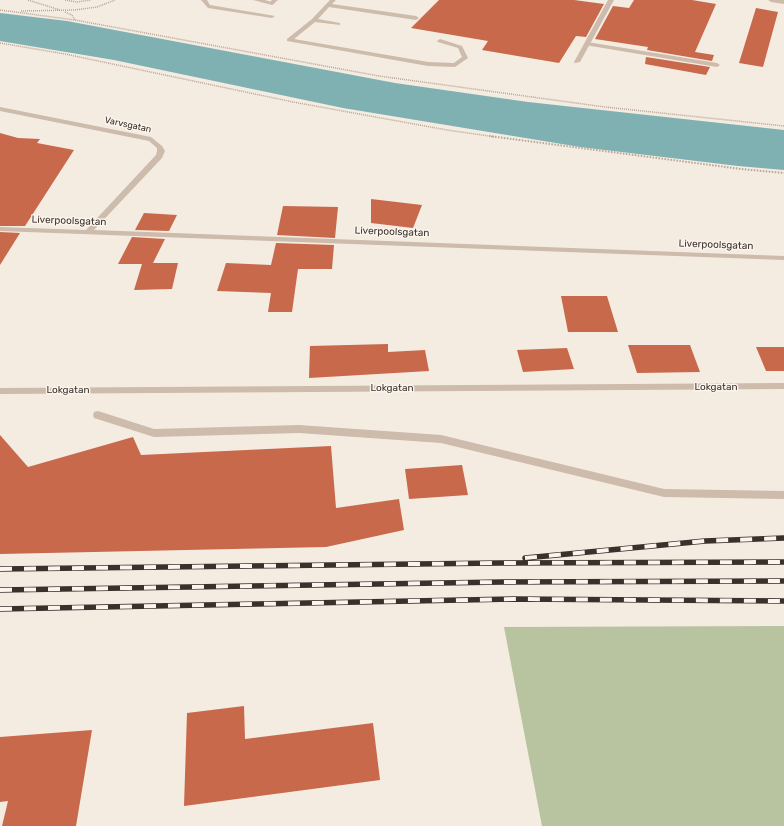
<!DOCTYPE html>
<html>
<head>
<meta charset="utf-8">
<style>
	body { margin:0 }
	canvas { display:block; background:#f4ebe1 }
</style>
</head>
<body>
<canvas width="784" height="826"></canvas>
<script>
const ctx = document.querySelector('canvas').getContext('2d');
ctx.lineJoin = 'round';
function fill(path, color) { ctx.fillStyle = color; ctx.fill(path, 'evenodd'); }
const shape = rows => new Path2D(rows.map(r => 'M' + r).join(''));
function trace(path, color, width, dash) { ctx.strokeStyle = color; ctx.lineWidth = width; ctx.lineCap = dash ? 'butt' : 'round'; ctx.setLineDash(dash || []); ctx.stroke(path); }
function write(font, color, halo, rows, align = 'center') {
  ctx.font = font + ' Rubik,sans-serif'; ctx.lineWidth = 3; ctx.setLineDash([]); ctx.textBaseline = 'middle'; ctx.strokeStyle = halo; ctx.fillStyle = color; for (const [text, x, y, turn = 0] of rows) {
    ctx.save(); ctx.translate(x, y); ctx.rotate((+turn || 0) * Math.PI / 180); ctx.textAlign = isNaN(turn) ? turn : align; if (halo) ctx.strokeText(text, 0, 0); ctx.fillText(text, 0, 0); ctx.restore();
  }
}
fill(shape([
	[784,626,784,826,542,826,504,627]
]), '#b8c4a0');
fill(shape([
	[0,13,67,21,395,83,528,102,784,130,784,170,738,166,580,147,343,108,114,60,0,41]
]), '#7fb0b2');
fill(shape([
	[439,0,574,0,604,4,586,37,576,36,559,63,482,50,488,41,411,28],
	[634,0,692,0,716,4,695,52,714,55,712,61,647,50,648,47,595,39,613,6,629,8],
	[756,8,778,12,763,67,739,63],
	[646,57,710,67,706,75,645,64],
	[0,133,18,138,40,139,37,143,74,150,25,226,0,226],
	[371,199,422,205,413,228,371,223],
	[283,206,338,207,335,238,277,235],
	[144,213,177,215,169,231,135,230],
	[0,232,20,233,0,265],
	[132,237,165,239,153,263,178,263,172,289,134,290,142,264,118,264],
	[276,243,334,245,332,269,298,269,292,312,268,312,271,293,217,291,226,263,271,265],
	[561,296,607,296,618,332,568,332],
	[388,344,388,352,425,350,429,371,309,378,310,346],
	[628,345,690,345,700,372,637,373],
	[756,347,784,347,784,371,766,371],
	[567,348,574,369,523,372,517,350],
	[0,435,28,467,133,437,141,455,331,446,336,508,399,499,404,530,326,547,0,554],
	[462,465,468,495,409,499,405,469],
	[244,706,245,739,373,723,380,780,184,806,187,713],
	[92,730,76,826,2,826,8,801,0,802,0,737]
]), '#c8694b');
trace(shape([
	[28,0,60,10],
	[65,0,77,2,91,0],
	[0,10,75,20,379,76,605,107,784,126],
	[21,11,75,10,97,7,115,0],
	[65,12,72,15,75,20],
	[0,43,65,54,293,102,447,130,496,137]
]), '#b9a596', 1.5, [1, 1]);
trace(shape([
	[489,136,741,169,784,173]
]), '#b9a596', 2, [1.5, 1.5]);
fill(shape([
	[201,0,207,0,210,5,275,16,272,18,208,8,201,0],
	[272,0,278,0,272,5,269,3,272,0],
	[330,0,336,0,332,4,416,16,419,18,416,20,329,7,318,19,340,23,340,25,315,22,294,39,428,62,454,63,462,57,458,48,438,42,437,41,440,39,462,46,468,58,455,67,428,66,287,41,287,39,312,19,330,0],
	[587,42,717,63,720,65,717,67,585,45,585,43,587,42],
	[98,411,154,429,299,425,441,435,664,489,784,491,784,499,664,497,441,443,299,433,154,437,94,418,93,415,94,412,98,411]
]), '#cdbbac');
fill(shape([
	[253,0,265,0,275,3,272,5,253,0],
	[608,0,614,0,580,62,575,63,574,62,608,0],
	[768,0,784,0,784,4,771,2,768,0],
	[0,107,151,137,162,146,165,151,162,158,94,230,784,256,784,260,0,231,0,227,86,230,156,155,157,151,157,148,149,141,0,111,0,107],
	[784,383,784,389,0,394,0,388,784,383]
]), '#cdbbac');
const rail = shape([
	[525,558,705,541,784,538],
	[0,569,499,563,784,562],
	[0,590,503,582,784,581],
	[0,609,514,599,784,601]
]);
trace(rail, '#3b302b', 5.5);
trace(rail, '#fbf5ee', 4, [12]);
write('9px', '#3b302b', '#fbf5ee', [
	["Varvsgatan",128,125,12]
]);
write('10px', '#3b302b', '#fbf5ee', [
	["Liverpoolsgatan",69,221,2],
	["Liverpoolsgatan",392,232,2],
	["Liverpoolsgatan",716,245,2],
	["Lokgatan",716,387],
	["Lokgatan",392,388],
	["Lokgatan",68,390]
]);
</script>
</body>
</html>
